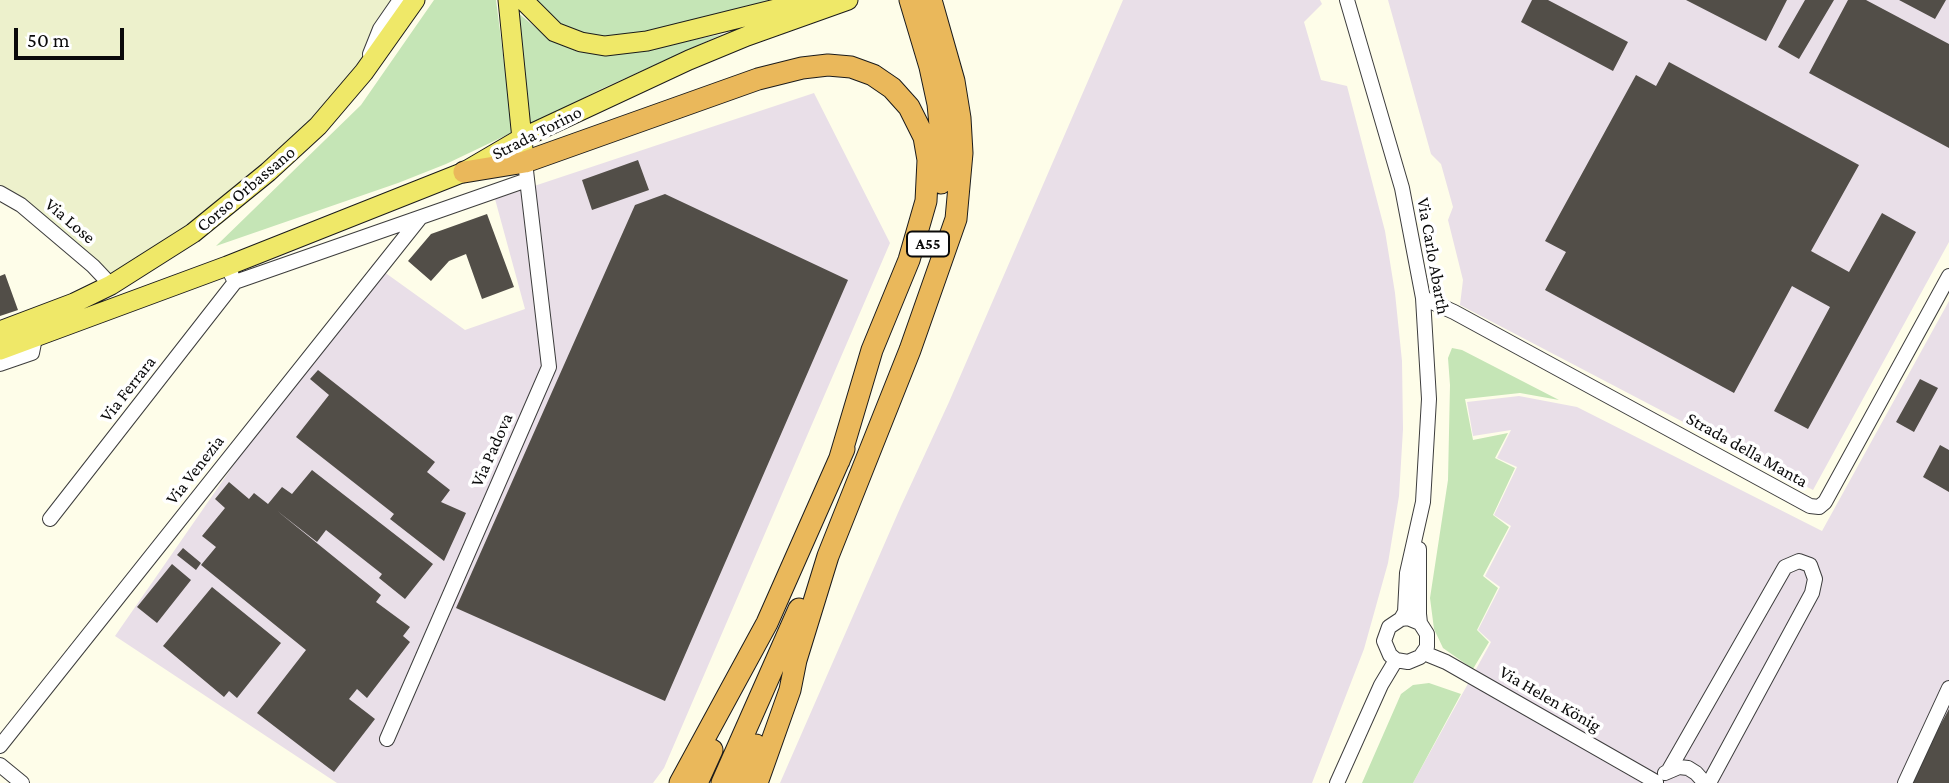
<!DOCTYPE html>
<html>
<head>
<meta charset="utf-8">
<style>
	body { margin:0 }
	#map { position:relative; width:1949px; height:783px; overflow:hidden; background:#fefde9; font-family:"Crimson Pro",serif }
	canvas { display:block }
	.scale { position:absolute; left:14px; top:28px; width:110px; height:32px; box-sizing:border-box; border:4px solid #0a0a0a; border-top:0; padding-left:9px; font-size:21px; line-height:24px; white-space:nowrap; color:#0a0a0a; -webkit-text-stroke:5px #fff; paint-order:stroke }
</style>
</head>
<body>
<div id="map">
<canvas width="1949" height="783"></canvas>
<div class="scale">50 m</div>
</div>
<script>
const ctx = document.querySelector('canvas').getContext('2d');
ctx.lineJoin = 'round';
function fill(path, color) { ctx.fillStyle = color; ctx.fill(path, 'evenodd'); }
const shape = rows => new Path2D(rows.map(r => 'M' + r).join(''));
function trace(path, color, width, dash) { ctx.strokeStyle = color; ctx.lineWidth = width; ctx.lineCap = dash ? 'butt' : 'round'; ctx.setLineDash(dash || []); ctx.stroke(path); }
function write(font, color, halo, rows, align = 'center') {
  ctx.font = font + ' "Crimson Pro",serif'; ctx.lineWidth = 7; ctx.setLineDash([]); ctx.textBaseline = 'middle'; ctx.strokeStyle = halo; ctx.fillStyle = color; for (const [text, x, y, turn = 0] of rows) {
    ctx.save(); ctx.translate(x, y); ctx.rotate((+turn || 0) * Math.PI / 180); ctx.textAlign = isNaN(turn) ? turn : align; if (halo) ctx.strokeText(text, 0, 0); ctx.fillText(text, 0, 0); ctx.restore();
  }
}
fill(shape([
	[1123,0,1320,0,1322,4,1304,22,1321,80,1347,86,1385,231,1395,293,1402,361,1403,429,1399,496,1388,563,1364,649,1312,783,780,783,901,506,949,402],
	[1388,0,1949,0,1949,242,1813,490,1460,305,1463,280,1448,220,1453,207,1441,164,1431,154],
	[814,93,890,243,664,768,653,783,337,783,115,636,373,264,465,330,525,309,495,199],
	[1949,301,1949,783,1413,783,1491,642,1478,630,1500,587,1485,576,1511,526,1494,515,1517,467,1497,458,1511,430,1473,436,1467,402,1519,396,1577,407,1822,531]
]), '#e9dfe8');
fill(shape([
	[0,0,400,0,364,72,318,126,111,285,0,193]
]), '#edf1cc');
fill(shape([
	[434,0,496,0,513,132,446,164,398,183,216,246,361,105],
	[531,0,772,0,690,24,644,34,605,38,590,36,560,25],
	[517,12,547,37,578,52,603,53,646,49,723,34,599,90,529,126],
	[1452,348,1462,350,1559,400,1520,393,1465,399,1473,440,1508,433,1495,458,1515,468,1493,515,1509,527,1483,576,1498,588,1477,630,1489,642,1473,669,1443,648,1434,629,1430,598,1448,480,1450,385,1448,358],
	[1429,683,1461,694,1413,783,1362,783,1401,694,1413,685]
]), '#c5e5b6');
fill(shape([
	[1532,0,1548,0,1628,42,1613,71,1521,22],
	[1686,0,1787,0,1766,41],
	[1805,0,1834,0,1799,59,1778,47],
	[1848,0,1866,0,1949,44,1949,148,1809,73],
	[1899,0,1946,0,1935,19],
	[1669,62,1859,165,1811,251,1849,272,1882,213,1916,232,1808,429,1774,411,1830,307,1792,286,1734,393,1545,290,1566,252,1545,241,1636,75,1656,86],
	[638,160,649,190,592,210,582,180],
	[665,194,848,280,665,701,456,608,635,205],
	[487,214,514,287,482,299,466,254,449,261,431,281,408,261,431,234],
	[5,274,18,310,0,316,0,276],
	[318,370,435,462,427,472,450,490,441,502,466,513,444,561,390,519,394,514,296,437,329,395,310,379],
	[1920,379,1938,388,1914,432,1896,422],
	[1940,445,1949,450,1949,492,1923,477],
	[312,470,433,564,405,599,379,578,382,574,326,530,317,542,276,510,381,595,376,602,410,627,403,636,410,642,367,698,357,689,349,699,375,719,334,772,257,713,306,650,201,565,216,547,202,536,225,508,215,499,229,482,249,499,254,493,268,504,282,487,292,494],
	[183,548,201,563,196,570,177,555],
	[172,564,191,580,157,623,137,607],
	[212,587,281,643,237,698,229,691,224,697,163,646],
	[1949,709,1949,783,1909,783]
]), '#524e48');
const minor = shape([
	[1347,0,1402,188,1423,298,1429,399,1423,502,1407,573,1405,612,1401,619],
	[370,54,380,29,400,0],
	[0,193,21,205,93,266,111,285],
	[227,266,235,282,527,180],
	[1423,298,1454,312,1810,506,1819,507,1825,502,1949,276],
	[0,364,32,353,35,338],
	[50,519,235,282],
	[1419,549,1419,614,1420,623,1427,634,1427,647,1420,657,1408,662,1396,660,1390,655,1384,641,1389,627,1401,619,1408,618,1420,623],
	[1424,653,1446,662,1656,782],
	[387,739,549,367,525,162],
	[0,746,420,218],
	[0,765,22,783],
	[1669,770,1785,567,1799,561,1810,565,1815,579,1812,593,1709,783],
	[1665,773,1679,767,1688,768,1696,773,1705,783],
	[1337,783,1381,685,1396,660],
	[1905,783,1949,688]
]);
const major = shape([
	[508,0,523,149],
	[523,0,555,32,581,42,605,46,647,41,800,3,820,1],
	[0,331,74,303,111,285,193,233,268,172,318,126,364,72,415,0],
	[0,350,227,266,464,172,522,138,689,60,747,36,848,0]
]);
const highway = shape([
	[910,0,930,67,938,104,943,157,941,183],
	[464,172,525,162,758,79,802,68,828,65,851,67,873,75,892,88,909,107,924,137,928,160,926,201,909,260,872,350,839,461],
	[680,783,767,623,844,449],
	[697,783,712,750],
	[722,783,799,609],
	[740,783,756,745],
	[757,783,790,690,796,660,828,556,910,350,956,219,962,153,960,118,954,81,931,0]
]);
trace(minor, '#3d3d3d', 16);
trace(major, '#1b1b1b', 21);
trace(highway, '#1b1b1b', 23);
trace(minor, '#fff', 14);
trace(major, '#efe868', 19);
trace(highway, '#eab85b', 21);
for (const [x, y, w] of [
	[928,244,42]
]) { const box = new Path2D(); box.roundRect(x - w / 2, y - 12.5, w, 25, 5); ctx.fillStyle = '#fff'; ctx.fill(box); trace(box, '#0a0a0a', 2); }
write('bold 16px', '#0a0a0a', null, [
	["A55",928,244]
]);
write('18px', '#0a0a0a', '#fff', [
	["Strada Torino",537,133,-27],
	["Corso Orbassano",246,189,-40],
	["Via Lose",70,221,40],
	["Via Carlo Abarth",1433,256,80],
	["Via Ferrara",128,389,-52],
	["Via Padova",492,450,-66],
	["Strada della Manta",1747,450,29],
	["Via Venezia",195,470,-52],
	["Via Helen König",1550,699,30]
]);
</script>
</body>
</html>
